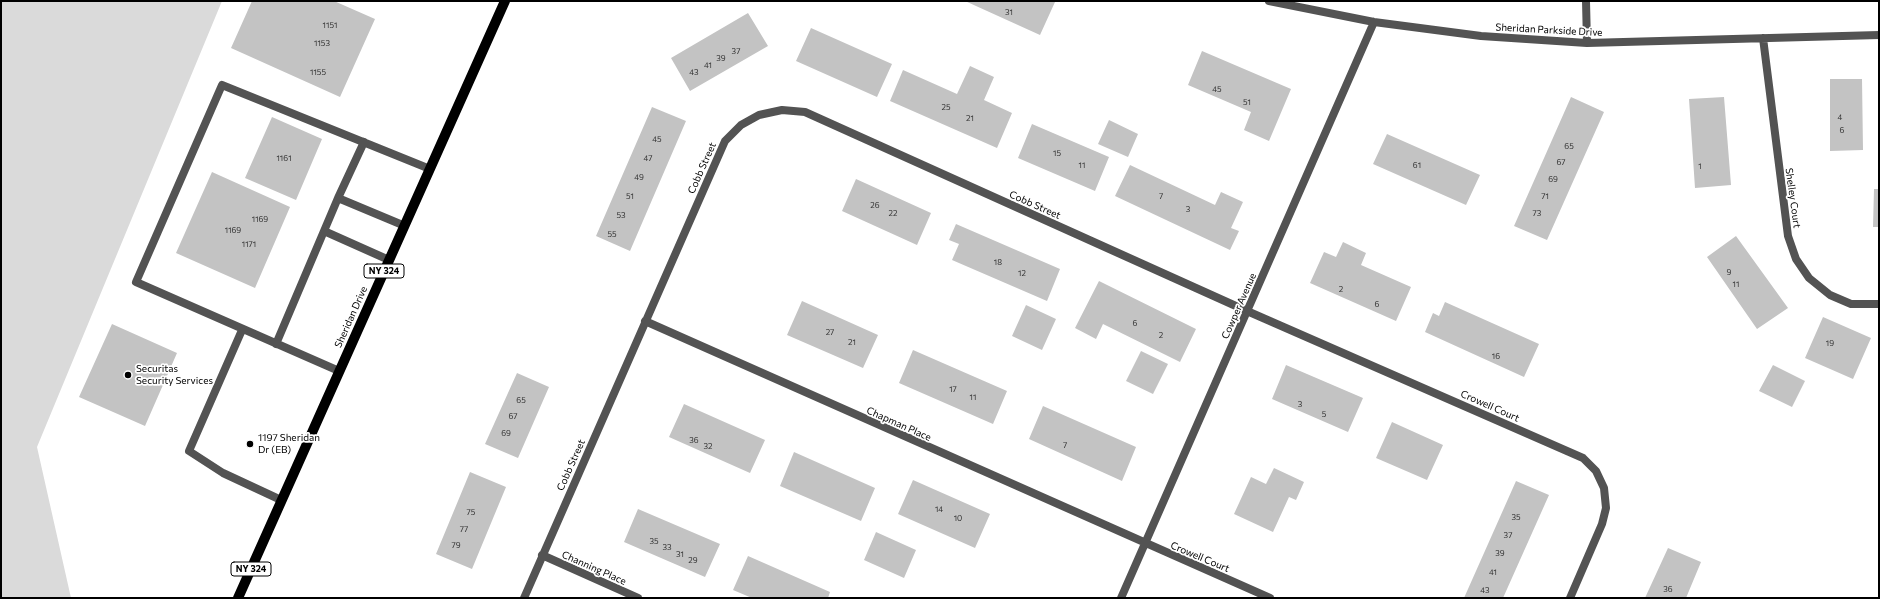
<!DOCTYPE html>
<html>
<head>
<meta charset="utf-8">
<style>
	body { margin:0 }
	#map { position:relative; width:1880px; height:599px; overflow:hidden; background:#fff; font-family:Commissioner,sans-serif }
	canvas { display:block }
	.frame { position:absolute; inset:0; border:2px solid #000; pointer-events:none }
</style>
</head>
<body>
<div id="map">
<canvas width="1880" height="599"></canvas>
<div class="frame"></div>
</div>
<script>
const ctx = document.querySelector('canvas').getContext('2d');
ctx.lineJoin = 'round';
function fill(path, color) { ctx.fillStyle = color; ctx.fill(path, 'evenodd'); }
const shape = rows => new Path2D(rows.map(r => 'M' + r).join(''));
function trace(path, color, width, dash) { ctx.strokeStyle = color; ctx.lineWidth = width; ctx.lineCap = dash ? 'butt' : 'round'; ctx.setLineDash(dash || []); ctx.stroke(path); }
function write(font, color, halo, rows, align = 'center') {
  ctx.font = font + ' Commissioner,sans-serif'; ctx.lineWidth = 3.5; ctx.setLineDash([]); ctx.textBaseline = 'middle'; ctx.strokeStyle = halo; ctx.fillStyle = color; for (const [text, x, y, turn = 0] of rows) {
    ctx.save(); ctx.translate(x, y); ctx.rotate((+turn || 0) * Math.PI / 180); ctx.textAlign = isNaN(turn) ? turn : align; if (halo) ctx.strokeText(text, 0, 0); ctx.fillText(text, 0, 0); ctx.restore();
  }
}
fill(shape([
	[1,1,222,1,37,447,71,598,1,598]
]), '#dadada');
fill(shape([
	[252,1,334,1,375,19,340,97,231,48],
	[965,1,1054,1,1055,2,1040,35],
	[748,13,768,46,690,91,671,58],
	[811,28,892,64,877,97,796,61],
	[1202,51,1291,89,1269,141,1244,130,1251,112,1188,85],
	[970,66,994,77,984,100,1012,113,997,148,890,101,903,70,957,94],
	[1830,79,1862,79,1863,150,1830,151],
	[1571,97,1604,112,1547,240,1514,226],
	[1724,97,1731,185,1695,188,1689,99],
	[652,107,686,121,630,251,596,236],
	[272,117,322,139,296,200,245,178],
	[1109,120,1138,134,1128,157,1098,144],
	[1032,124,1109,157,1095,191,1018,158],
	[1387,134,1480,175,1466,205,1373,164],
	[1130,165,1215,205,1221,192,1243,202,1231,228,1239,231,1230,250,1115,196],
	[212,172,290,207,255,288,176,253],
	[856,179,931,213,917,245,842,211],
	[1874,189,1879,189,1879,227,1873,227],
	[956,224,1060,269,1047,301,952,260,959,244,949,240],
	[1736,236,1788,308,1757,329,1707,257],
	[1343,242,1366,253,1361,265,1411,287,1396,321,1310,283,1324,252,1336,257],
	[1099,281,1196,329,1180,362,1103,324,1096,339,1075,328],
	[802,301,878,335,863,368,787,335],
	[1445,302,1539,344,1524,377,1425,332,1433,313,1439,316],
	[1026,305,1056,319,1042,350,1012,336],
	[1823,317,1871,338,1853,379,1805,358],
	[112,324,177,353,145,426,79,397],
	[913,350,1007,391,993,424,899,383],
	[1141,351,1168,364,1153,394,1126,381],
	[1286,365,1363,398,1348,432,1272,399],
	[1773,365,1805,381,1792,407,1759,391],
	[517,373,549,387,518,458,485,444],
	[684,404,765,440,750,473,669,437],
	[1043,406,1136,447,1122,481,1029,439],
	[1392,422,1443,445,1427,480,1376,458],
	[794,452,875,488,861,521,780,486],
	[1274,468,1304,482,1296,500,1289,497,1273,532,1234,514,1251,477,1266,484],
	[470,472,506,487,472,569,436,554],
	[913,480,990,514,975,548,898,514],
	[1516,481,1549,495,1503,598,1464,598],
	[638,509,720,544,705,577,624,542],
	[876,532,916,550,904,578,864,560],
	[1668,548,1701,562,1686,598,1645,598],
	[748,556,830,592,828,598,752,598,733,590]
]), '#c3c3c3');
trace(shape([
	[364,142,338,198,405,226],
	[338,198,324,231,389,260],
	[242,330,189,451,223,473,281,500],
	[276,344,324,231],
	[339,371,136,282,222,85,430,169]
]), '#535353', 8);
trace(shape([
	[1269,1,1374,22,1481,36,1587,43,1879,35],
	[1586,1,1587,43],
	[1763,38,1788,236,1796,259,1809,278,1830,295,1851,304,1879,304],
	[645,321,1270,598],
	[542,555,638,598],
	[524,598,725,141,741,125,759,115,782,110,805,112,1247,311,1583,458,1596,471,1604,488,1606,508,1602,524,1570,598],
	[1121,598,1374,22]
]), '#535353', 8);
trace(shape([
	[238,598,505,1]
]), '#000', 10);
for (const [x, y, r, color] of [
	[128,375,4,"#000"],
	[250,444,4,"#000"]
]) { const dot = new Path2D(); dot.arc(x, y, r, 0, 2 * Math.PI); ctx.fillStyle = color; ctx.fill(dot); trace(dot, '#fff', 1.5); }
write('8px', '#313131', null, [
	["31",1009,12],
	["1151",330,25],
	["1153",322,43],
	["37",736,51],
	["39",721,58],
	["41",708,65],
	["1155",318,72],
	["43",694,72],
	["45",1217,89],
	["51",1247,102],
	["25",946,107],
	["4",1840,117],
	["21",970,118],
	["6",1842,130],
	["45",657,139],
	["65",1569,146],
	["15",1057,153],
	["1161",284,158],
	["47",648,158],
	["67",1561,162],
	["11",1082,165],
	["61",1417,165],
	["1",1700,166],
	["49",639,177],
	["69",1553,179],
	["51",630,196],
	["7",1161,196],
	["71",1545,196],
	["26",875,205],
	["3",1188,209],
	["22",893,213],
	["73",1537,213],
	["53",621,215],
	["1169",260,219],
	["1169",233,230],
	["55",612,234],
	["1171",249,244],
	["18",998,262],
	["9",1729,272],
	["12",1022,273],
	["11",1736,284],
	["2",1341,289],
	["6",1377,304],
	["6",1135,323],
	["27",830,332],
	["2",1161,335],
	["21",852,342],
	["19",1830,343],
	["16",1496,356],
	["17",953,389],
	["11",973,397],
	["65",521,400],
	["3",1300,404],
	["5",1324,414],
	["67",513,416],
	["69",506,433],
	["36",694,440],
	["7",1065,445],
	["32",708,446],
	["14",939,509],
	["75",471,512],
	["35",1516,517],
	["10",958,518],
	["77",464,529],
	["37",1508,535],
	["35",654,541],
	["79",456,545],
	["33",667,547],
	["39",1500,553],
	["31",680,554],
	["29",693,560],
	["41",1493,572],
	["36",1668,589],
	["43",1485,590]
]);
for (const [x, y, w] of [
	[384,271,40],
	[251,569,40]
]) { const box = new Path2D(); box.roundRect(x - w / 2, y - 7, w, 14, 3); ctx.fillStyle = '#fff'; ctx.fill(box); trace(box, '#000', 1); }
write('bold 9px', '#000', null, [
	["NY 324",384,271],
	["NY 324",251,569]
]);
write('10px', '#000', '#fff', [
	["Sheridan Parkside Drive",1549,30,3],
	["Cobb Street",702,168,-66],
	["Shelley Court",1793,198,82],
	["Cobb Street",1035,205,24],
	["Cowper Avenue",1239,306,-66],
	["Sheridan Drive",351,317,-66],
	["Crowell Court",1490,406,24],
	["Chapman Place",899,424,24],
	["Cobb Street",571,465,-66],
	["Crowell Court",1200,557,23],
	["Channing Place",594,568,24]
]);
write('10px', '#000', '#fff', [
	["Securitas",136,369],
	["Security Services",136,381],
	["1197 Sheridan",258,438],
	["Dr (EB)",258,450]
], 'left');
</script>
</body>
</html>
